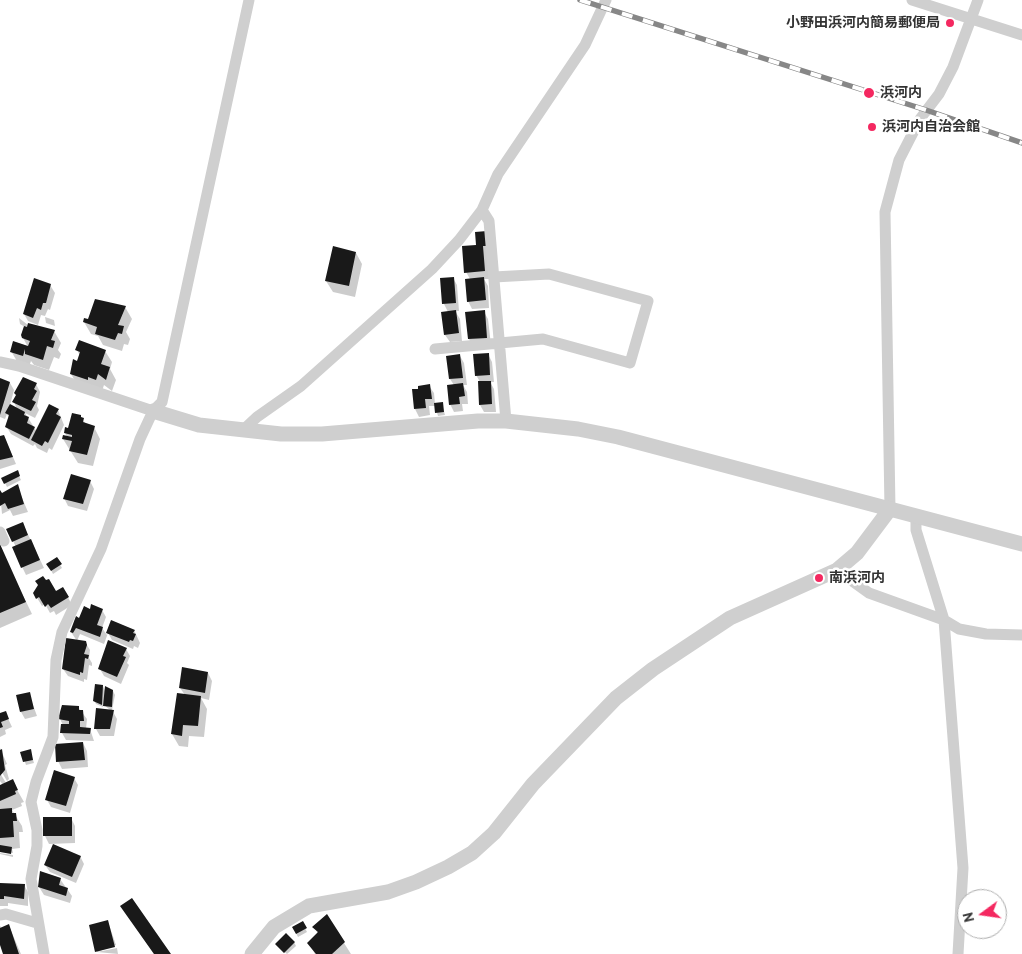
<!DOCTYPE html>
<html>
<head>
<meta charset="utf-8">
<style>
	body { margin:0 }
	#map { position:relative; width:1022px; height:954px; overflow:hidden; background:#fff; font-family:"PT Sans",sans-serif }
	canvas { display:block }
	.north { position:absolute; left:957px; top:889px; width:50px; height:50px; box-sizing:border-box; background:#fff; border:1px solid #adadad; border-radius:50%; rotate:256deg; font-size:14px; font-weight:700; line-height:20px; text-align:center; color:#323232 }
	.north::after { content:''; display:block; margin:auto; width:18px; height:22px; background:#f42860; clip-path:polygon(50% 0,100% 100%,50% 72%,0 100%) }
</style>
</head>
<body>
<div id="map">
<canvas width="1022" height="954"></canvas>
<div class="north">N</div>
</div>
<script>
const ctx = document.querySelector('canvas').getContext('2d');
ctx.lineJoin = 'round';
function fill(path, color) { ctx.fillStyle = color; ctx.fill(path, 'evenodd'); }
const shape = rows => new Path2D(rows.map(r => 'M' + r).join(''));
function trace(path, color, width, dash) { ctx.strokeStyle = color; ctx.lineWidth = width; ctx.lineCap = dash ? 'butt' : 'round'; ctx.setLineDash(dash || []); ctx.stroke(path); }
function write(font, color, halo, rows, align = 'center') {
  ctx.font = font + ' "PT Sans","Noto Sans JP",sans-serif'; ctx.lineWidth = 5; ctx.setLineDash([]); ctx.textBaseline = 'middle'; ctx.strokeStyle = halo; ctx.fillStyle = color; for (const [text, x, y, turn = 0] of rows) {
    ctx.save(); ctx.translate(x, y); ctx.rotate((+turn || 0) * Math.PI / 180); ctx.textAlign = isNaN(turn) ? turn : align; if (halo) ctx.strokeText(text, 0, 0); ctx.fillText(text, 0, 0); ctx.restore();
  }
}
fill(shape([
	[491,240,489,279,484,279,488,286,489,308,472,309,468,301,470,279,466,272,477,246],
	[356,253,362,264,355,297,333,292,326,281],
	[453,278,457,285,459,311,455,311,460,319,462,341,450,342,445,335,448,312,444,304],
	[50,285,55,293,50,310,48,309,45,316,41,315,38,325,28,321,24,314],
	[125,307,132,319,126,332,130,339,128,345,124,344,122,351,103,345,98,336,91,334,84,322],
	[484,312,488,319,491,345,473,347,469,339,466,313],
	[45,317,54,320,55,326,46,323],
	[19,318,28,325,54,331,61,343,58,350,61,354,59,359,54,357,49,370,34,365,31,361,29,367,18,363,11,351,28,347,23,338,25,327,20,324],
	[77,350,105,351,112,362,110,369,116,380,112,391,104,385,102,391,78,386,71,374,80,356],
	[488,354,492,362,494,382,490,382,494,389,496,412,484,412,480,405,480,382,476,375],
	[460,356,464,363,467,385,463,385,467,392,468,404,462,404,463,411,454,412,450,404,454,385,450,379],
	[0,379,10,383,14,390,10,405,17,409,14,402,36,384,40,392,37,406,39,410,35,418,25,413,37,432,58,410,64,425,52,450,49,448,47,453,37,448,35,444,33,446,11,434,6,426,9,418,7,414,5,419,0,417],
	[429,386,434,393,435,404,442,404,445,415,438,416,435,406,429,406,430,415,419,417,415,409,413,390],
	[82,419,86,424,94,427,100,439,93,466,78,463,63,439,67,437,65,433],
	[4,436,16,464,0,469,0,438],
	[17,472,21,480,7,487,3,479],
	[90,481,94,489,87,511,68,506,64,498],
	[17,486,28,512,13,516,10,510,2,514,0,492,1,495],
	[23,524,44,568,26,575,13,548,16,547,13,541],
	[0,548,32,614,0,628],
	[57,559,62,568,53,574,48,564],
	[63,588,72,605,56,615,54,611,50,613,45,604,42,606,34,593,56,593],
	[90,610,102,610,106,617,102,628,107,635,112,621,134,630,140,643,138,648,134,646,133,649,112,640,108,633,104,644,80,634,77,641,85,642,90,650,89,658,92,663,92,666,89,665,87,680,84,679,84,682,68,676,63,669,77,641,71,632,80,619],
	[126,649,130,656,127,663,129,665,121,684,104,676,100,669],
	[208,673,212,681,209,700,201,698,207,709,204,737,189,736,188,747,179,746,172,734,185,695,180,688],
	[103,686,105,691,113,691,115,695,112,710,117,719,114,736,100,736,96,729,110,710,103,704,103,707,96,704,94,700],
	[29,694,37,716,25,719,21,712],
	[78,707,87,719,86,729,90,729,94,741,66,740,62,733,63,725,60,719],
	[5,712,12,727,5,730,6,734,0,737,0,714],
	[83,743,87,751,88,767,62,769,58,761],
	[0,748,7,764,5,765,9,779,7,781,0,769],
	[30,750,34,763,26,765,22,753],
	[0,773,6,783,12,781,24,802,21,803,22,806,12,810,22,826,23,832,19,832,20,848,12,849,13,853,0,851,0,787,3,785,0,781],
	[74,778,78,785,70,813,51,807,47,800],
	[71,818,75,826,75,843,49,844,45,836],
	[0,853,13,855,13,857,0,854],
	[80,856,84,864,76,883,50,872,45,865],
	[60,879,72,896,70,903,44,895,39,887],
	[0,884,24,885,28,892,28,906,8,903,8,906,0,906],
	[122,907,170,954,154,954],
	[326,916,344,943,351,954,315,954,309,943,318,934,314,927],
	[108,922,116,945,97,952,90,926],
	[302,922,307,932,298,937,293,927],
	[0,926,2,928,9,926,21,954,4,954,0,941],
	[294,942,296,946,287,954,279,947],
	[117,948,118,954,97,952]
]), '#0003');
fill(shape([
	[487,231,488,246,483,246,485,271,464,273,462,246,476,245,475,232],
	[333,246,356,252,349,286,325,281],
	[454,277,456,303,442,304,440,278],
	[484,277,486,300,467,302,465,279],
	[34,278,51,284,46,303,43,303,41,310,37,308,33,318,23,314],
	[95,299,126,306,118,325,124,326,122,334,118,333,115,340,95,334,97,327,83,322,84,318,88,319],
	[456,310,459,333,444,335,441,312],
	[485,310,487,338,468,339,465,312],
	[28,323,55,330,51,340,55,341,53,348,47,346,43,360,25,354,25,349,23,356,10,352,13,341,28,346,30,341,22,338,21,335,24,326,27,327],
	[79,340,106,350,101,364,110,367,106,380,98,374,96,380,88,377,88,380,70,374,73,359,77,361,80,352,75,350],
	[489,353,490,375,475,376,473,354],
	[460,354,463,378,449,379,446,356],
	[23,377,37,383,34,389,37,391,32,400,36,402,31,411,12,402,16,395,14,393],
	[0,378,10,382,0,415],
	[478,381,491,381,492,404,479,405],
	[463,383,465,396,459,397,460,404,449,405,447,385],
	[430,384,432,399,425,399,426,408,414,409,412,389,418,389,418,386],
	[443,402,444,412,435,413,434,403],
	[10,404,25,412,24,415,29,417,27,423,35,427,29,439,5,427,9,415,5,413],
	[49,404,59,409,56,414,61,417,48,443,45,441,42,446,31,440],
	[72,413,81,415,81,417,84,418,83,422,95,426,87,455,69,451,72,441,62,439,63,435,72,437,72,435,64,433,65,427,68,428],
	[4,435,13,457,0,460,0,436],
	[18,470,20,476,4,484,1,478],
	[71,474,91,480,83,504,63,499],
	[18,484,24,504,8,509,5,503,0,506,0,490,2,493],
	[23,522,28,535,12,542,6,529],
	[31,539,40,560,21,568,12,547],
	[0,544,26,602,0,613],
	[57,557,62,564,51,571,46,564],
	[43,576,46,580,49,579,56,591,63,587,69,597,51,608,48,604,45,607,39,597,36,599,33,593,38,585,35,581],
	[91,604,103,609,97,625,103,627,100,637,76,628,73,633,70,632,76,616,79,618,84,606,90,609],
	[111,620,135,630,133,633,136,634,133,641,130,640,129,642,106,633],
	[66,638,86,641,87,645,84,654,89,655,88,659,85,658,83,673,80,672,80,675,62,669],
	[108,640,127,648,123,656,126,657,117,677,98,669],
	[182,667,208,672,205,693,179,688],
	[95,684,103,685,102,705,93,701],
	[105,686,113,690,112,707,103,706],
	[30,692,34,709,20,712,16,695],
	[177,693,201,696,198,726,183,725,182,736,171,734],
	[62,705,79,706,79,710,83,710,84,721,80,721,80,727,91,728,90,734,60,733,61,724,69,724,69,721,58,719],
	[96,708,114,710,110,729,94,729],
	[6,711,9,719,1,722,3,727,0,728,0,713],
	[83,742,85,760,56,762,55,744],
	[2,749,5,770,0,776,0,750],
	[31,749,33,760,23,762,20,752],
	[54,770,75,777,66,806,45,800],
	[13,779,18,790,15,791,16,794,0,801,0,785],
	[12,808,12,813,16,813,17,821,13,821,14,837,0,838,0,809],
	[43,817,72,817,72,836,43,836],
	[53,844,81,856,72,877,44,865],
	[0,845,12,847,11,854,0,852],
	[40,871,61,878,59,885,68,888,66,896,38,887],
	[0,883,25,884,24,899,4,896,4,899,0,899],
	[132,898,171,954,154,954,120,906],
	[327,914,345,942,332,954,316,954,307,943,318,932,312,927],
	[108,920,115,947,95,952,89,925],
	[303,921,307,928,296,934,292,927],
	[9,924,19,954,3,954,0,945,0,928],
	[286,933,295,942,284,953,275,944]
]), '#191919');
trace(shape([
	[912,0,1022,35],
	[482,210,489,221,506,421],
	[435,349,543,339,630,363,648,301,549,274,494,277],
	[0,362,19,366,153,411],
	[242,431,257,417,301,386,432,269,459,240,482,210,498,174,585,45,606,0],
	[890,509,885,212,899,160,920,119,939,94,953,67,978,0],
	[916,516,916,530,944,620,963,868,958,954],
	[0,532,4,541],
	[837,570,869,593,944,620,959,629,986,634,1022,635],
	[0,915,6,914,37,923],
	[44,954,31,879,37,846,37,830,31,802,36,782,53,737,56,660,62,632,101,549,140,439,153,411,162,402,249,0]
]), '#cfcfcf', 11);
trace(shape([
	[153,411,199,425,281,434,322,434,478,421,506,421,578,429,618,437,1022,544],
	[252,954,274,927,309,906,388,892,416,882,448,867,472,853,494,833,533,784,616,698,653,669,730,618,837,570,857,553,890,509]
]), '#cfcfcf', 15);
const rail = shape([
	[580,0,926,110,1022,143]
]);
trace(rail, '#878787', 5.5);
trace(rail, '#fff', 4, [11]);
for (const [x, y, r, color] of [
	[950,23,5,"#f42860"],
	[869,93,6,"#f42860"],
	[872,127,5,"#f42860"],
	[819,578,5,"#f42860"]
]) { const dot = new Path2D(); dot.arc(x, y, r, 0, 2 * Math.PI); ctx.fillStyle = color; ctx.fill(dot); trace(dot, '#fff', 2); }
write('bold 14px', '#323232', '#fff', [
	["小野田浜河内簡易郵便局",940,23,"right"],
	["浜河内",880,93],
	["浜河内自治会館",882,127],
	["南浜河内",829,578]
], 'left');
</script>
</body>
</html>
